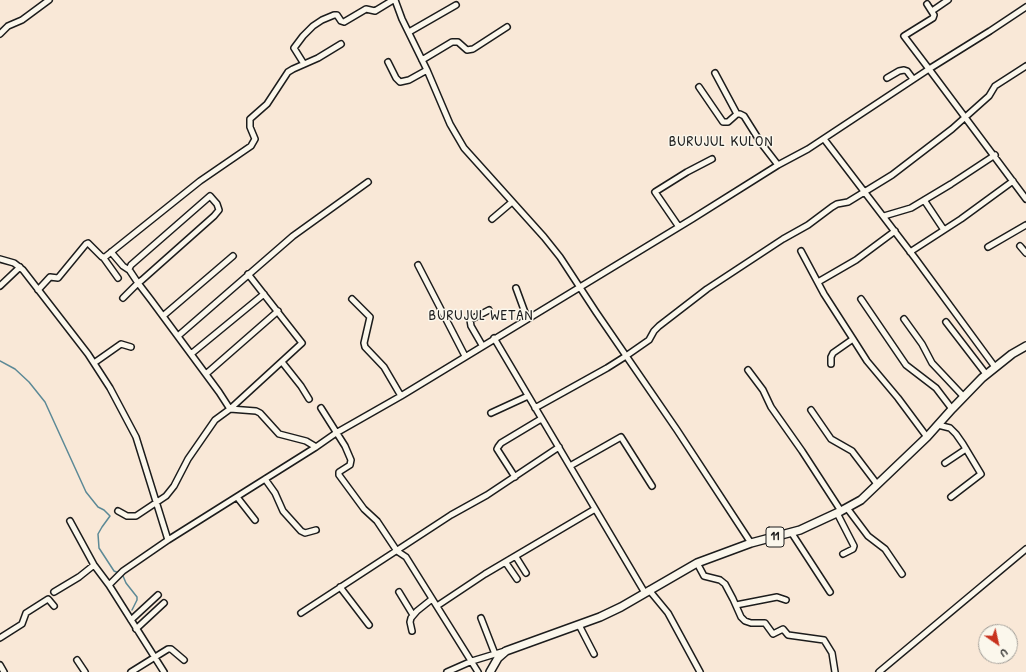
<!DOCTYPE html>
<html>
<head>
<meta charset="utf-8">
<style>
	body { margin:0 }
	#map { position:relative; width:1026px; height:672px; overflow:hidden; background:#f9e8d7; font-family:"Patrick Hand",sans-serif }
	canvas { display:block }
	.north { position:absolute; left:978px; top:624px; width:40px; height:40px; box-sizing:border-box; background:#fbf7ec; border:1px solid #a29f99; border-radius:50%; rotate:146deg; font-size:11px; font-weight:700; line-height:16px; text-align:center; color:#1c1c1c }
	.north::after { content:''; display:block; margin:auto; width:14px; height:18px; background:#c8321e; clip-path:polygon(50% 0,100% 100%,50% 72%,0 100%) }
</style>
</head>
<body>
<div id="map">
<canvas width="1026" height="672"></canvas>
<div class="north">U</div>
</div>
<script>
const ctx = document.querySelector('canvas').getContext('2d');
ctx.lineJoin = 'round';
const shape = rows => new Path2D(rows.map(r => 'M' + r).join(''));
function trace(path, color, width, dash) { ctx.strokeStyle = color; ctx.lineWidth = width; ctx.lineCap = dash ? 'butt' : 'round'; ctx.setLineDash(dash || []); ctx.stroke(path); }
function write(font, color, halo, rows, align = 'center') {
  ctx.font = font + ' "Patrick Hand",sans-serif'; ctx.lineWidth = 3; ctx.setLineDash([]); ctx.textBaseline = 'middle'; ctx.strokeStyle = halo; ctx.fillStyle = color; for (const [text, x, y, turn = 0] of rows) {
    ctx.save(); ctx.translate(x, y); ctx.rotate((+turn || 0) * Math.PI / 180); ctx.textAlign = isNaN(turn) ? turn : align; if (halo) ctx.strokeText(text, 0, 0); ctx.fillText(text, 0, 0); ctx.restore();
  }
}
trace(shape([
	[0,361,15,369,29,382,45,402,86,492,98,507,104,510,110,516,102,527,98,534,99,548,114,571,119,573,123,576,126,583,137,597,137,600,132,610]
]), '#5c8996', 1.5);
const minor = shape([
	[395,0,402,19,427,70,450,124,464,148,544,237,560,257,596,312,677,430,751,543],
	[927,4,934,15,933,18,904,36,929,69,990,31,1026,7],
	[932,11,948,0],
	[409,32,456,5],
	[0,34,8,26,22,20,49,0],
	[422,60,452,42,458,42,467,50,473,49,507,27],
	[388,62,396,78,400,82,409,80,427,70],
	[304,64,294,48,303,36,313,26,322,20,334,15,337,15,341,21,344,22,366,9,375,11,393,0],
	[715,73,737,114],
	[887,78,899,71,904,70,907,71,913,79],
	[699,87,723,122,728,122,737,114,740,114,744,116,761,143,778,165],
	[824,139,915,258,995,367],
	[924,200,944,230],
	[884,216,911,208,951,184,995,155],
	[492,219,512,202],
	[679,227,655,192,687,172,712,159],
	[1020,246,1026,253],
	[988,247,1026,225],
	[801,251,824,294,853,339],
	[111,252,123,266,129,270],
	[910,252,961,219,1013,181],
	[103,257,118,278],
	[0,259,14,263,23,270,88,354,110,388,136,437,168,540],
	[418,265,465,356],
	[818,282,856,260,895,231],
	[0,286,20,267],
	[516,288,527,318],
	[38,290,50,277,58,278,86,244,88,243,102,257,105,257,200,181,251,146,255,139,250,127,250,119,267,104,288,72,293,69,318,58,341,44],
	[123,298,138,283,142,280,214,216,219,210,217,204,210,196,131,265,129,269,130,271,138,283,151,300,219,392,230,409,302,343,248,274],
	[352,299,370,317,364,343,365,347,384,367,401,396],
	[861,299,906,365,936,388,952,409],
	[163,316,233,256],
	[904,319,922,344,932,363,964,397],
	[946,322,986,374],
	[178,336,293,236,368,182],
	[494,338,645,593],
	[482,345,471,326,470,320,489,310],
	[191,354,264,294],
	[282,362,301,386,309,399],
	[94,363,121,344,131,347],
	[831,364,831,357,833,353,853,339,867,361,898,398,927,437],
	[748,370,763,390,771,407,802,451,841,511],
	[206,374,278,311],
	[321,408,345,446,351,460,350,465,339,472,339,475,364,509,377,521,397,551,406,557,478,672],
	[535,408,607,368,626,356,649,340,654,331,659,326,707,289,783,239,808,225,832,207,837,204,848,202,892,175,952,129,989,96,995,86,1026,66],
	[811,410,831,439,852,451,877,484],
	[491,413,528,396],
	[938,425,950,428,956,434,963,444,981,474,951,497],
	[945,463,966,449],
	[570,466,621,437,652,486],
	[515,477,497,449,498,447,501,443,541,419],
	[265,479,275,493,283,511,301,531,305,533,316,530],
	[237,497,255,520],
	[847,508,868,536,885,549,902,574],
	[118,511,127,516,136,516,166,496,174,486,188,459,215,420,230,409,256,411,260,413,279,434,306,441,316,447],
	[837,513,854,546,853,549,843,554],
	[70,521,94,565,109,585],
	[791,532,830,592],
	[516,557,526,573],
	[506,563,517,579],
	[697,563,704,576,720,580,725,584,733,599,741,617,745,621,751,623,765,623,773,634,783,629,788,635,824,640,832,653,835,672],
	[340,587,369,625],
	[649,590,668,613,700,672],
	[54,592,79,577,94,565],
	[399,592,413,615],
	[736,605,777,597,786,600],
	[437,606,485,574,595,509],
	[301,613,451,515,487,495,559,447],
	[481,618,495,654],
	[131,620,158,595],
	[579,625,594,654],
	[136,629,164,603],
	[412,631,410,622,411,618,417,611,432,599],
	[0,638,22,624,26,613,48,599,49,600,54,606],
	[77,660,85,672],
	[0,665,4,672],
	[131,672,168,649,171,649,184,660],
	[164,672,109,585,123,571,168,540,316,447,336,433,401,396,692,219,778,165,808,149,929,69,1026,199],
	[447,672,472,661,505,651],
	[879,672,1026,549]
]);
const highway = shape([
	[490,672,498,658,506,651,600,617,621,607,697,563,751,543,800,530,841,511,861,500,927,437,952,409,982,378,1012,354,1026,346]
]);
trace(minor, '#1c1c1c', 8);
trace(highway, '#1c1c1c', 10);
trace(minor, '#fbf7ec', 5);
trace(highway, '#fbf7ec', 7);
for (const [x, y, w] of [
	[775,537,18]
]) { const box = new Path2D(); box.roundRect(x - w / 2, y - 10, w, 20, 3); ctx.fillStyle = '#fbf7ec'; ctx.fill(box); trace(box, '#1c1c1c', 1); }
write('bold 12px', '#1c1c1c', null, [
	["11",775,537]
]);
ctx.letterSpacing = '1px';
write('15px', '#1c1c1c', '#fbf7ec', [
	["BURUJUL KULON",721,142],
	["BURUJUL WETAN",481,316]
]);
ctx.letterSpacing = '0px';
</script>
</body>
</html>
